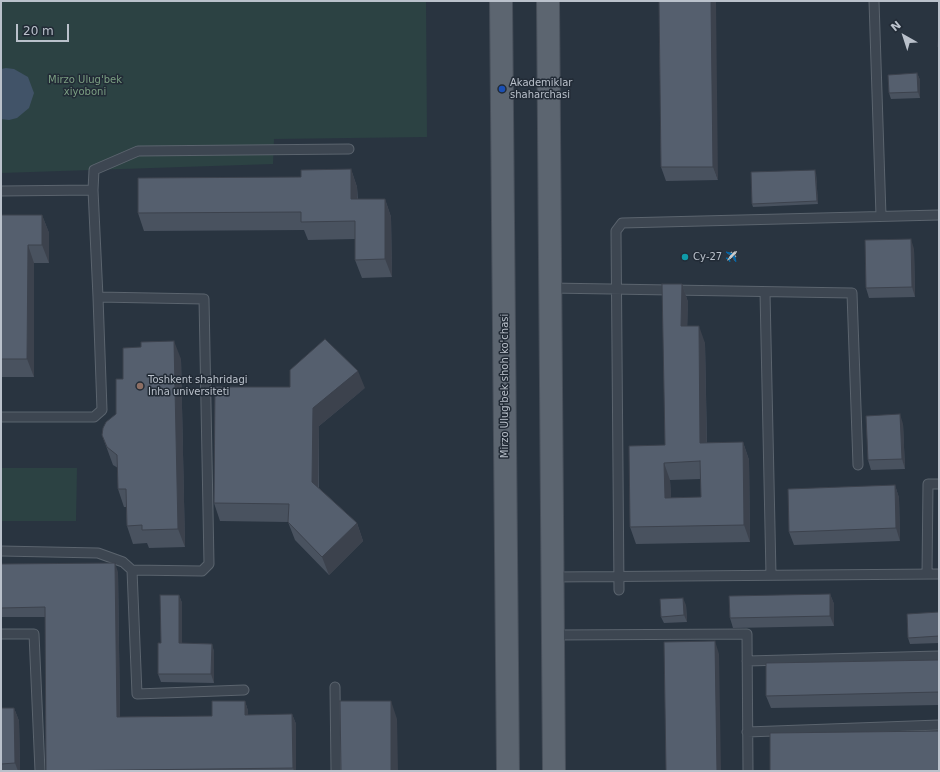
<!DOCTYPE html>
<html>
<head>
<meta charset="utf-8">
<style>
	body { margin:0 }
	#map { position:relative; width:940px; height:772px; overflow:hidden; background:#293440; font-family:"DejaVu Sans",sans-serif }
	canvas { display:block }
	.frame { position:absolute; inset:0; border:2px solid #bac1cb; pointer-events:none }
	.north { position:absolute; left:884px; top:16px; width:40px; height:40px; -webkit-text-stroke:3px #222b36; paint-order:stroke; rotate:321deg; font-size:11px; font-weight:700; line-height:16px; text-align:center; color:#bac1cb }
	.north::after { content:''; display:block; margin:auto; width:14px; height:18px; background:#bac1cb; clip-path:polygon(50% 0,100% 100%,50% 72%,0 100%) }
	.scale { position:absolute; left:16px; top:24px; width:53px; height:18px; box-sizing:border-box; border:2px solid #bac1cb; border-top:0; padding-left:5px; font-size:12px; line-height:14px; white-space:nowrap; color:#bac1cb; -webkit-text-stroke:3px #222b36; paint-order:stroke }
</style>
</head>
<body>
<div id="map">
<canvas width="940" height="772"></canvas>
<div class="frame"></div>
<div class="north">N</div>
<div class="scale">20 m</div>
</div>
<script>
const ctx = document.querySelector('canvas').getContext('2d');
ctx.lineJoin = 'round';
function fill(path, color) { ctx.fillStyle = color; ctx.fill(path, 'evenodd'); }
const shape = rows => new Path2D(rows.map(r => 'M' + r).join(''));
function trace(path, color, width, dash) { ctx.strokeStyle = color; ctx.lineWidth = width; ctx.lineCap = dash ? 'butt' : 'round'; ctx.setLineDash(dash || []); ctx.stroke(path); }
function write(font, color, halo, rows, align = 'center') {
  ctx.font = font + ' "DejaVu Sans",sans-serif'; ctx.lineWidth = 3; ctx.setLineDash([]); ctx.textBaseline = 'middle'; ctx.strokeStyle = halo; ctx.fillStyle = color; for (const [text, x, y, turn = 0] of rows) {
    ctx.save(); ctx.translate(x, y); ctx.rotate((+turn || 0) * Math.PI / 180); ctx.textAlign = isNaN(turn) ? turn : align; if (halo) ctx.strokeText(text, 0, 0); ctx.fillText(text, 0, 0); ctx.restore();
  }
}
fill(shape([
	[1,1,426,1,427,137,274,139,273,164,1,173],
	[1,468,77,468,76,521,1,521]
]), '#2c4243');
fill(shape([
	[6,68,14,69,28,77,34,93,29,108,17,118,9,120,1,119,1,69]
]), '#415368');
const service = shape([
	[874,1,881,216],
	[93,190,98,297,204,299,209,564,202,571,132,570],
	[1,191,93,190,94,170,138,151,349,149],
	[550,288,852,293,858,465],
	[765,292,771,575],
	[1,417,94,417,102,410,98,297],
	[1,551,98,553,123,562,132,570,137,694,244,690],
	[927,574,928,484,939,484],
	[552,577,939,574],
	[619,590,616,231,622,223,939,215],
	[1,634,34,634,40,771],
	[553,635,747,634,748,771],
	[747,661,939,656],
	[335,687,336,771],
	[747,732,939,725]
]);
const primary = shape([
	[501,1,508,771],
	[548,1,554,771]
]);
trace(service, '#5b646e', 11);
trace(primary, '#474f5a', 24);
trace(service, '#3d4651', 9);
trace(primary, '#5c6570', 22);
fill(shape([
	[659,1,718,180,666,181,661,167],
	[917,73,920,80,920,98,891,99,889,93],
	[351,169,357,187,358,199,385,199,391,217,392,277,362,278,355,260,355,239,308,240,304,230,144,231,138,213,301,177],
	[816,173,818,204,753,207,752,204],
	[1,215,42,215,49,233,49,263,34,263,34,377,1,377],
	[914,249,915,297,869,298,866,288],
	[682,284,688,302,687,326,705,343,707,443,743,442,749,460,750,542,636,544,630,527,665,445],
	[701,479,701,497,671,498,670,480],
	[181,359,185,547,149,548,147,543,133,544,127,526,126,507,124,507,118,489,118,468,113,465,102,435,116,414,123,379],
	[365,388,319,426,319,488,357,523,363,541,329,575,295,540,288,522,220,521,214,503],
	[903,424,905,469,871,470,868,460],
	[895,485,899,498,900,541,794,545,789,532],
	[1,564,118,572,120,717,212,716,245,701,248,711,248,715,292,714,296,724,296,771,46,771,45,617,1,617],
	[830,594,834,604,834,626,733,628,730,618],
	[179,595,182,603,182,643,212,644,214,652,214,683,161,682,158,674,161,643],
	[686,605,687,622,664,623,661,617],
	[939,612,939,643,910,644,908,638],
	[939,660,939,705,771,708,766,696],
	[1,708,14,708,19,721,20,771,1,771]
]), '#49525f');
fill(shape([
	[711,1,716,1,718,180,713,167],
	[917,73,920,80,920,98,918,92],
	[351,169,357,187,358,217,351,199],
	[815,170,816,173,818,204,817,201],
	[385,199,391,217,392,277,385,259],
	[42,215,49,233,49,263,42,245],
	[911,239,914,249,915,297,912,287],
	[28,245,34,263,34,377,27,359],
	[682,284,688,302,687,343,681,326],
	[699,326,705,343,707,460,700,443],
	[174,341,181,359,185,547,178,529],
	[358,371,365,388,319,426,318,500,312,482,313,408],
	[900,414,903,424,905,469,902,459],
	[743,442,749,460,750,542,744,525],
	[664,463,670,480,672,516,665,498],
	[895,485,899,498,900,541,896,528],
	[357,523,363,541,329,575,322,557],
	[115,563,118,572,120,727,117,717],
	[830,594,834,604,834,626,830,616],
	[179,595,182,603,182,651,179,643],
	[683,598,686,605,687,622,684,615],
	[715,641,719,654,721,771,717,771],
	[212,644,214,652,214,683,211,674],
	[245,701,248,711,248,725,245,715],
	[391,701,397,719,398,771,391,771],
	[14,708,19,721,20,771,18,771,15,763],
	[292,714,296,724,296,771,294,771,293,768]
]), '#3c424d');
const building = shape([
	[659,1,711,1,713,167,661,167,659,1],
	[939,27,939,47,938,47,939,27],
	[917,73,918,92,889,93,888,75,917,73],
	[351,169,351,199,385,199,385,259,355,260,355,221,301,222,301,212,138,213,138,178,301,177,301,170,351,169],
	[815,170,817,201,752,204,751,172,815,170],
	[1,215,42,215,42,245,28,245,27,359,1,359,1,215],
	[911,239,912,287,866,288,865,240,911,239],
	[662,284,682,284,681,326,699,326,700,443,743,442,744,525,630,527,629,446,665,445,662,284],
	[700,461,701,497,665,498,664,463,700,461],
	[325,339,358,371,313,408,312,482,357,523,322,557,288,522,289,504,214,503,215,387,290,387,290,370,325,339],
	[174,341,178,529,142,530,142,525,127,526,126,489,118,489,117,455,107,447,102,435,103,428,106,422,116,414,116,379,123,379,123,348,141,347,141,342,174,341],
	[900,414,902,459,868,460,866,416,900,414],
	[895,485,896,528,789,532,788,489,895,485],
	[115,563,117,717,212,716,212,701,245,701,245,715,292,714,293,768,46,771,45,607,1,608,1,564,115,563],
	[830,594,830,616,730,618,729,596,830,594],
	[160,595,179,595,179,643,212,644,211,674,158,674,158,643,161,643,160,595],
	[683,598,684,615,661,617,660,599,683,598],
	[939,612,939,636,908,638,907,614,939,612],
	[715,641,717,771,666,771,664,642,715,641],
	[939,660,939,692,766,696,766,663,939,660],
	[340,701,391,701,391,771,341,771,340,701],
	[1,708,14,708,15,763,1,764,1,708],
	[939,731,939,771,770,771,770,733,939,731]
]);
fill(building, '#555f6e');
trace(building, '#3c424d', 1);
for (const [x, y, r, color] of [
	[502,89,4,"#1a4fb4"],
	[685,257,4,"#0f9aa8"],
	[140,386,4,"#8d6e63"]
]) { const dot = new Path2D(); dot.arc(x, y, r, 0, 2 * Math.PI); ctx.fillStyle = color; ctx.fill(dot); trace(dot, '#222b36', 1.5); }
write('10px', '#7b9e82', '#222b36', [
	["Mirzo Ulug'bek",85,80],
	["xiyoboni",85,92]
]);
write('10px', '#bac1cb', '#222b36', [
	["Akademiklar",510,83],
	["shaharchasi",510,95],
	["Су-27 ✈️",693,257],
	["Toshkent shahridagi",148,380],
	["Inha universiteti",148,392]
], 'left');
write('10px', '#bac1cb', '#222b36', [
	["Mirzo Ulug'bek shoh ko'chasi",505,386,-90]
]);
</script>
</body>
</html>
